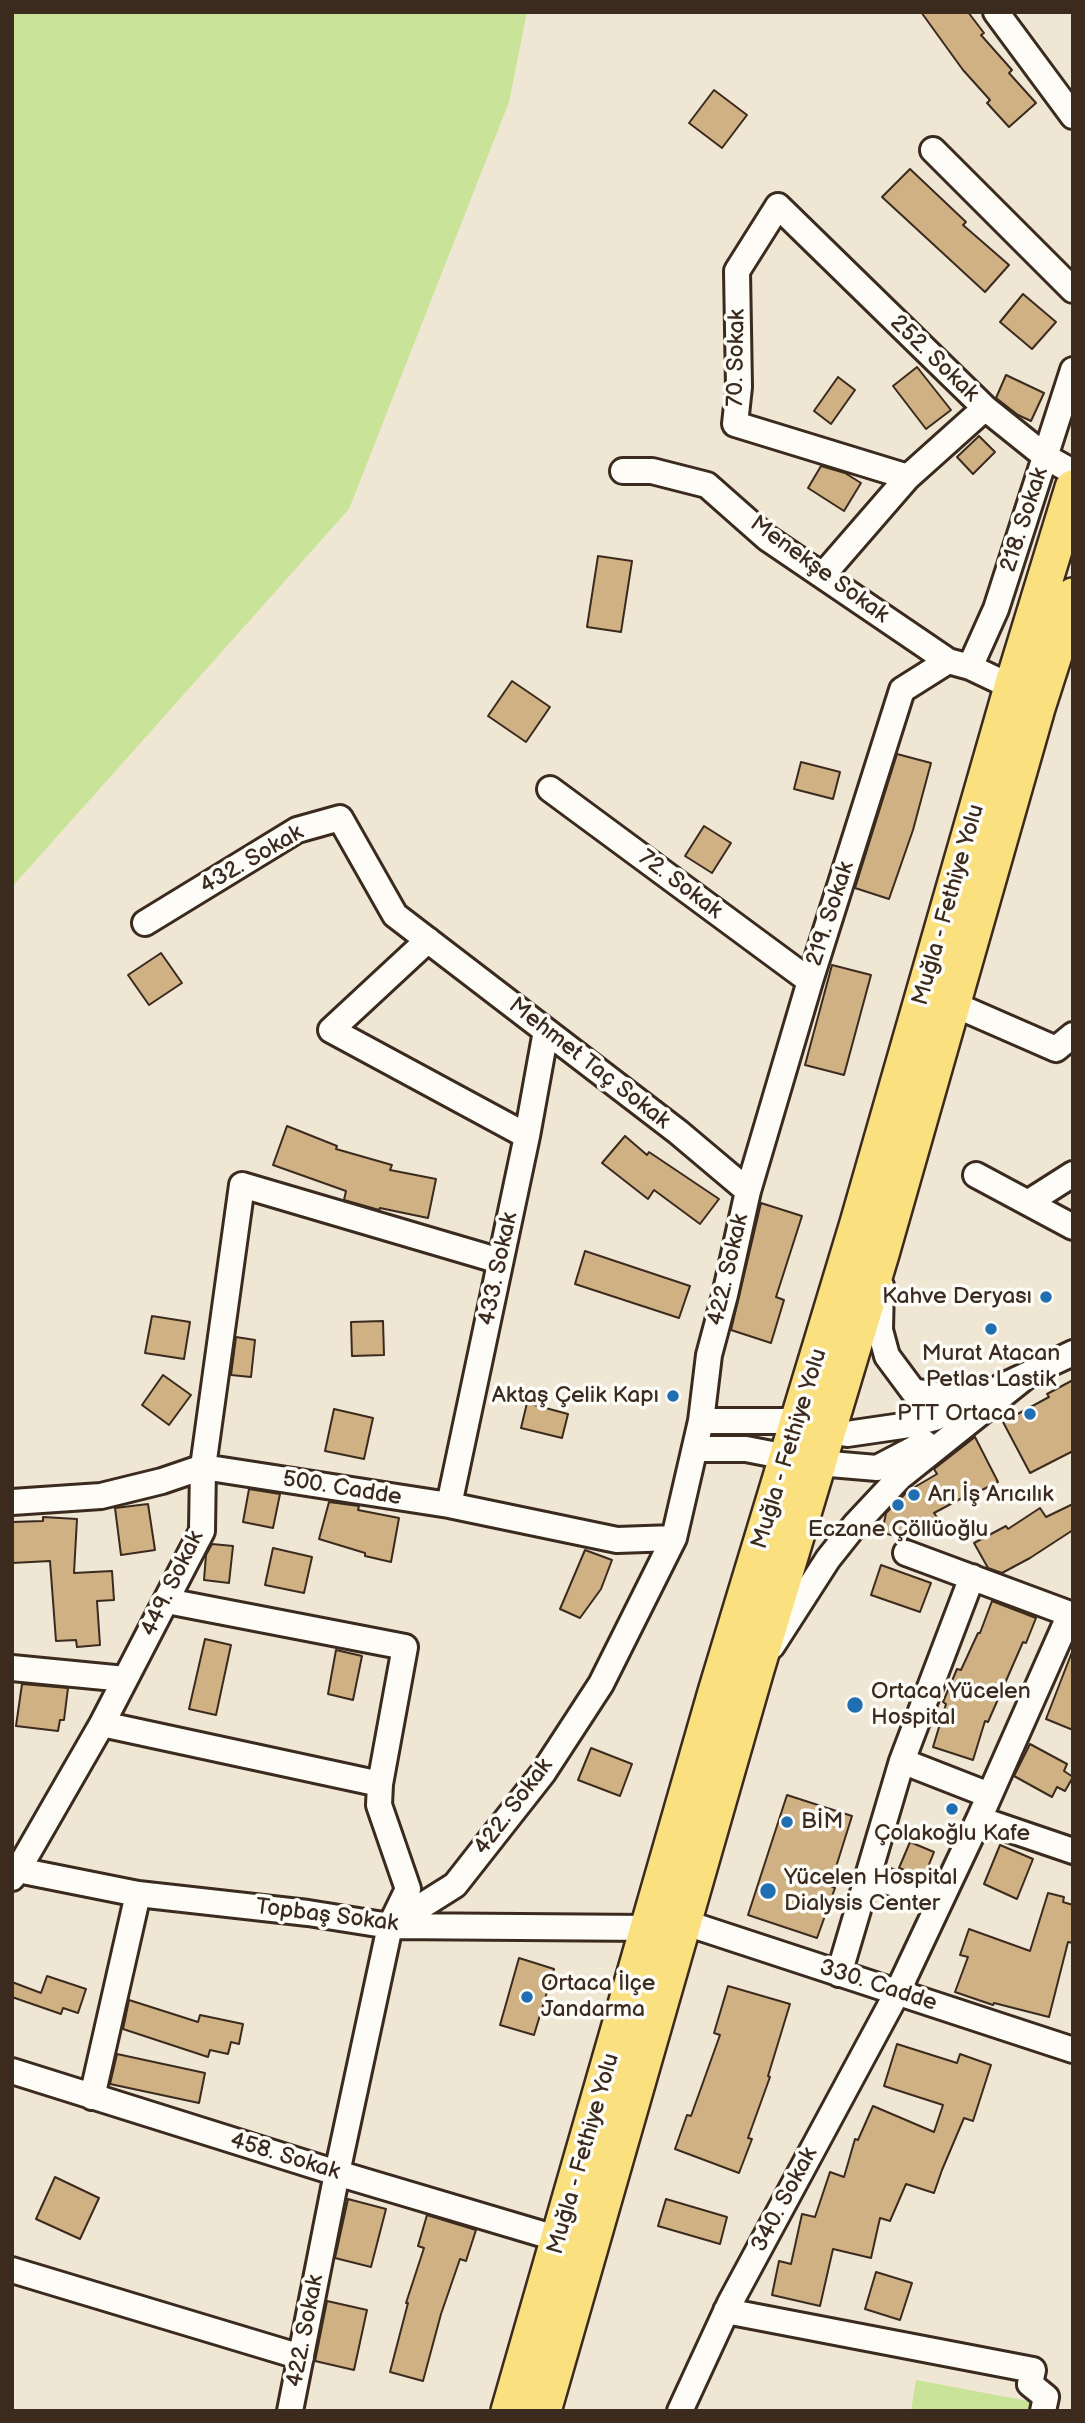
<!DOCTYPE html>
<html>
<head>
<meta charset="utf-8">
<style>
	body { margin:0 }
	#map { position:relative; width:1085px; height:2423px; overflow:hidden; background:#f0e6d4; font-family:"Balsamiq Sans",sans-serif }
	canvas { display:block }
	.frame { position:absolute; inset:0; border:14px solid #3b2a1e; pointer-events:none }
</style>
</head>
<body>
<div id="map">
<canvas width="1085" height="2423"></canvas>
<div class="frame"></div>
</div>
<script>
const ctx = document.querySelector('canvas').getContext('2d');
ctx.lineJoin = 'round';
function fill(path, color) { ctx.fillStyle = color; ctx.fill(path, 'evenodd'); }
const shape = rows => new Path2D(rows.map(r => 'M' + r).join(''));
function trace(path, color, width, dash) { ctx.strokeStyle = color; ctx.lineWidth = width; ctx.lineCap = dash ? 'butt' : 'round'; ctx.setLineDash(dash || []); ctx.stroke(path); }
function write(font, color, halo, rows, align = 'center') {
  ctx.font = font + ' "Balsamiq Sans",sans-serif'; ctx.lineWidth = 7; ctx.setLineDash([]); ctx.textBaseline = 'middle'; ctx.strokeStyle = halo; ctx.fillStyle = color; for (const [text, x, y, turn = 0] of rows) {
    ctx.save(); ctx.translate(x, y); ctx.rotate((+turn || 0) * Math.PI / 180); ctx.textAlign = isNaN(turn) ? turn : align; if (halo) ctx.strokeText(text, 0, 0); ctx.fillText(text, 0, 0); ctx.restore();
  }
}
fill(shape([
	[12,12,527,12,509,102,349,509,12,887],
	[916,2380,1033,2402,1032,2411,911,2411]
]), '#c9e399');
const building = shape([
	[921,12,968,12,984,33,981,35,1012,70,1009,73,1036,103,1009,127,987,103,990,100,963,70,921,12],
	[714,90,747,115,722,148,689,123,714,90],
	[910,169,966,222,963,225,1009,265,985,292,882,197,910,169],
	[1023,294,1056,322,1032,349,1000,322,1023,294],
	[917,367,951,410,926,429,893,386,917,367],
	[1006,375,1044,393,1031,421,1018,415,996,398,1006,375],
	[838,377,855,390,831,424,814,411,838,377],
	[979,436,995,452,973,474,957,457,979,436],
	[821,466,845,473,861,483,844,511,808,488,821,466],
	[598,556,632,561,621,632,587,627,598,556],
	[512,681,550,707,526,742,488,716,512,681],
	[897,754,931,763,913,830,889,899,855,888,897,754],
	[801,762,840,772,833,799,794,789,801,762],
	[704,826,731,843,712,873,685,856,704,826],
	[161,953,182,983,149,1005,128,975,161,953],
	[832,965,871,975,844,1075,805,1065,832,965],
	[287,1126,337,1146,336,1149,392,1165,390,1170,436,1179,428,1218,380,1208,379,1210,344,1200,346,1191,273,1165,287,1126],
	[625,1136,647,1155,649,1152,719,1199,700,1224,654,1190,648,1199,602,1163,625,1136],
	[761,1203,802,1216,776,1297,784,1300,771,1343,731,1330,761,1203],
	[585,1251,690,1286,679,1318,575,1284,585,1251],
	[152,1316,190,1322,184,1359,145,1353,152,1316],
	[383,1321,384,1355,352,1356,351,1322,383,1321],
	[236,1337,255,1340,251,1377,231,1375,236,1337],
	[163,1375,191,1395,169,1425,142,1405,163,1375],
	[1073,1380,1073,1451,1030,1473,1003,1422,1049,1397,1047,1394,1073,1380],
	[527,1403,568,1414,562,1438,521,1428,527,1403],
	[334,1409,373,1418,364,1459,325,1451,334,1409],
	[975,1437,998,1482,980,1491,979,1489,934,1513,941,1523,911,1539,882,1533,886,1513,908,1491,937,1474,934,1469,975,1437],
	[249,1489,280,1494,273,1528,243,1522,249,1489],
	[329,1502,359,1506,358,1510,399,1518,391,1562,365,1556,365,1553,319,1539,329,1502],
	[148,1504,155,1550,121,1555,115,1508,148,1504],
	[1073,1504,1073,1530,1030,1558,1002,1573,988,1568,974,1543,1006,1526,1008,1529,1040,1508,1046,1517,1073,1504],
	[43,1517,77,1519,74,1573,112,1571,114,1600,97,1601,100,1645,77,1647,76,1640,56,1641,50,1561,12,1563,12,1522,43,1521,43,1517],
	[212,1544,233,1546,229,1583,204,1580,206,1555,212,1544],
	[273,1548,312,1557,304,1593,265,1585,273,1548],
	[585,1550,612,1560,601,1589,580,1618,560,1609,585,1550],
	[881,1565,931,1583,920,1612,871,1595,881,1565],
	[992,1601,1036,1618,1026,1643,1023,1642,988,1722,985,1721,973,1760,933,1747,946,1704,943,1702,957,1669,961,1670,978,1633,980,1633,992,1601],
	[205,1639,231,1645,216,1715,189,1709,205,1639],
	[336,1650,362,1656,353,1700,328,1694,336,1650],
	[1072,1652,1073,1652,1073,1730,1046,1719,1072,1652],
	[22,1684,68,1688,64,1720,60,1720,58,1731,16,1726,22,1684],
	[1030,1744,1067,1764,1064,1771,1073,1777,1065,1791,1057,1787,1052,1797,1014,1776,1030,1744],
	[591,1748,632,1764,620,1796,578,1780,591,1748],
	[787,1795,852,1816,830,1886,835,1888,817,1938,748,1915,787,1795],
	[910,1842,934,1852,924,1877,899,1868,910,1842],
	[1000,1845,1033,1859,1017,1899,984,1884,1000,1845],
	[1048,1893,1064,1897,1063,1902,1073,1905,1073,1943,1068,1942,1049,2017,994,2003,993,2005,955,1992,968,1957,960,1955,969,1929,1030,1951,1048,1893],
	[519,1958,554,1969,534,2035,500,2025,519,1958],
	[47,1976,86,1989,78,2013,63,2008,61,2014,12,1997,12,1982,41,1993,47,1976],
	[728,1986,790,2004,768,2076,770,2077,748,2138,752,2139,739,2173,675,2149,687,2115,691,2116,720,2035,714,2033,728,1986],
	[129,2000,198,2022,200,2015,243,2024,239,2044,231,2042,228,2054,210,2050,208,2057,123,2029,129,2000],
	[897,2044,957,2063,960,2054,991,2065,973,2121,964,2118,942,2170,934,2193,906,2184,890,2221,880,2218,871,2258,833,2249,820,2306,772,2295,779,2261,791,2264,802,2214,815,2217,830,2172,844,2177,855,2139,858,2140,873,2106,934,2132,943,2105,884,2086,897,2044],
	[117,2054,205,2073,199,2103,110,2084,117,2054],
	[55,2177,99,2198,80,2239,36,2219,55,2177],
	[348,2199,386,2209,371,2267,335,2258,348,2199],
	[666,2199,727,2217,720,2244,658,2226,666,2199],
	[427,2215,476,2230,466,2261,460,2259,441,2314,423,2381,390,2372,408,2303,406,2303,424,2248,418,2246,427,2215],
	[876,2272,912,2283,900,2320,865,2309,876,2272],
	[327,2301,367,2310,354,2370,315,2361,327,2301]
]);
fill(building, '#d0b184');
trace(building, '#3b2a1e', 2);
const minor = shape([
	[996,12,1073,116],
	[933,150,1073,290],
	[985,408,1046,457,1073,472],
	[623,471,652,471,707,485,767,538,948,661,970,667,1012,687],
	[823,575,908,477,985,408,778,206,737,271,739,387,735,424,908,477],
	[970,667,996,609,1073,370],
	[550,789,810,981],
	[145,923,297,830,340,818,395,915,678,1132,748,1191],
	[428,940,331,1030,527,1136],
	[953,1004,1056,1049,1073,1035],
	[976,1175,1073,1227],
	[1029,1202,1073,1174],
	[881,1286,880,1330,887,1356,913,1391,947,1397,974,1389],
	[701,1421,798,1421,828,1431,847,1434,909,1425,935,1418,1073,1353],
	[695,1449,746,1449,818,1463,877,1468,925,1443],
	[12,1502,101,1496,162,1481,203,1467,449,1505,617,1540,674,1538],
	[449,1505,527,1136,546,1031],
	[167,1601,405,1647,380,1784,379,1805,408,1889,390,1926],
	[772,1646,828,1559,855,1525,899,1478,1029,1374],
	[12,1668,125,1679],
	[102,1724,380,1784],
	[902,1761,989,1795],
	[979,1819,1073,1851],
	[12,1865,18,1870,102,1724,202,1531,203,1467,242,1185,500,1261],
	[869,1876,941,1898],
	[12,1878,18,1870,138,1894,308,1913,390,1926,650,1928],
	[683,1922,1073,2050],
	[839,1974,902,1761,972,1577],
	[12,2071,337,2173,559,2239],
	[92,2097,138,1894],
	[12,2270,301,2357],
	[726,2311,1033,2370,1030,2384,1046,2397,1043,2411],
	[290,2411,337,2173,390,1926,455,1885,543,1773,601,1684,674,1538,701,1421,709,1355,725,1295,748,1191,810,981,902,690,948,661],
	[680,2411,730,2303,897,1993,979,1819,1070,1614,906,1553]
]);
const highway = shape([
	[509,2411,716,1692,858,1223,1012,687,1073,488],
	[543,2411,755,1673,881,1254,1037,708,1073,596]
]);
trace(minor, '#3b2a1e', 30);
trace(highway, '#3b2a1e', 40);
trace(minor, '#fdfcf7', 24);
trace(highway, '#fbe080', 35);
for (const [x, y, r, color] of [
	[1046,1297,7,"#1f6fb2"],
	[991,1329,7,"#1f6fb2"],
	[673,1396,7,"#1f6fb2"],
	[1030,1414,7,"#1f6fb2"],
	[914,1495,7,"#1f6fb2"],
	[898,1505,7,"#1f6fb2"],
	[855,1705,9,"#1f6fb2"],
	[952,1809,7,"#1f6fb2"],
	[787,1822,7,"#1f6fb2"],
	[768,1891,9,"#1f6fb2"],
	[527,1997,7,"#1f6fb2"]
]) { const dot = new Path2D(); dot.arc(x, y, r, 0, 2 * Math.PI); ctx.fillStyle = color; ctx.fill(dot); trace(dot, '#fdfcf7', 2.5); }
write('23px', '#3b2a1e', '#fdfcf7', [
	["70. Sokak",737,358,-89],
	["252. Sokak",934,359,44],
	["218. Sokak",1025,520,-72],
	["Menekşe Sokak",819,570,36],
	["432. Sokak",252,860,-30],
	["72. Sokak",680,885,37],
	["Muğla - Fethiye Yolu",949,905,-74],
	["219. Sokak",831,914,-72],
	["Mehmet Taç Sokak",589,1064,38],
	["433. Sokak",499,1269,-78],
	["422. Sokak",729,1270,-77],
	["Muğla - Fethiye Yolu",790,1449,-73],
	["500. Cadde",342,1489,9],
	["449. Sokak",173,1584,-64],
	["422. Sokak",514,1807,-53],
	["Topbaş Sokak",327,1916,7],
	["330. Cadde",878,1986,18],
	["Muğla - Fethiye Yolu",584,2154,-74],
	["458. Sokak",285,2157,17],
	["340. Sokak",785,2200,-62],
	["422. Sokak",306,2331,-79]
]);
write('23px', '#3b2a1e', '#fdfcf7', [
	["Kahve Deryası",1032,1297,"right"],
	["Murat Atacan",991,1354,"center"],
	["Petlas Lastik",991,1380,"center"],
	["Aktaş Çelik Kapı",659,1396,"right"],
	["PTT Ortaca",1016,1414,"right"],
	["Arı İş Arıcılık",928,1495],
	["Eczane Çöllüoğlu",898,1530,"center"],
	["Ortaca Yücelen",871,1692],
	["Hospital",871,1718],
	["BİM",801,1822],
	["Çolakoğlu Kafe",952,1834,"center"],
	["Yücelen Hospital",784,1878],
	["Dialysis Center",784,1904],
	["Ortaca İlçe",541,1984],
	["Jandarma",541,2010]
], 'left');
</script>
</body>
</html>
